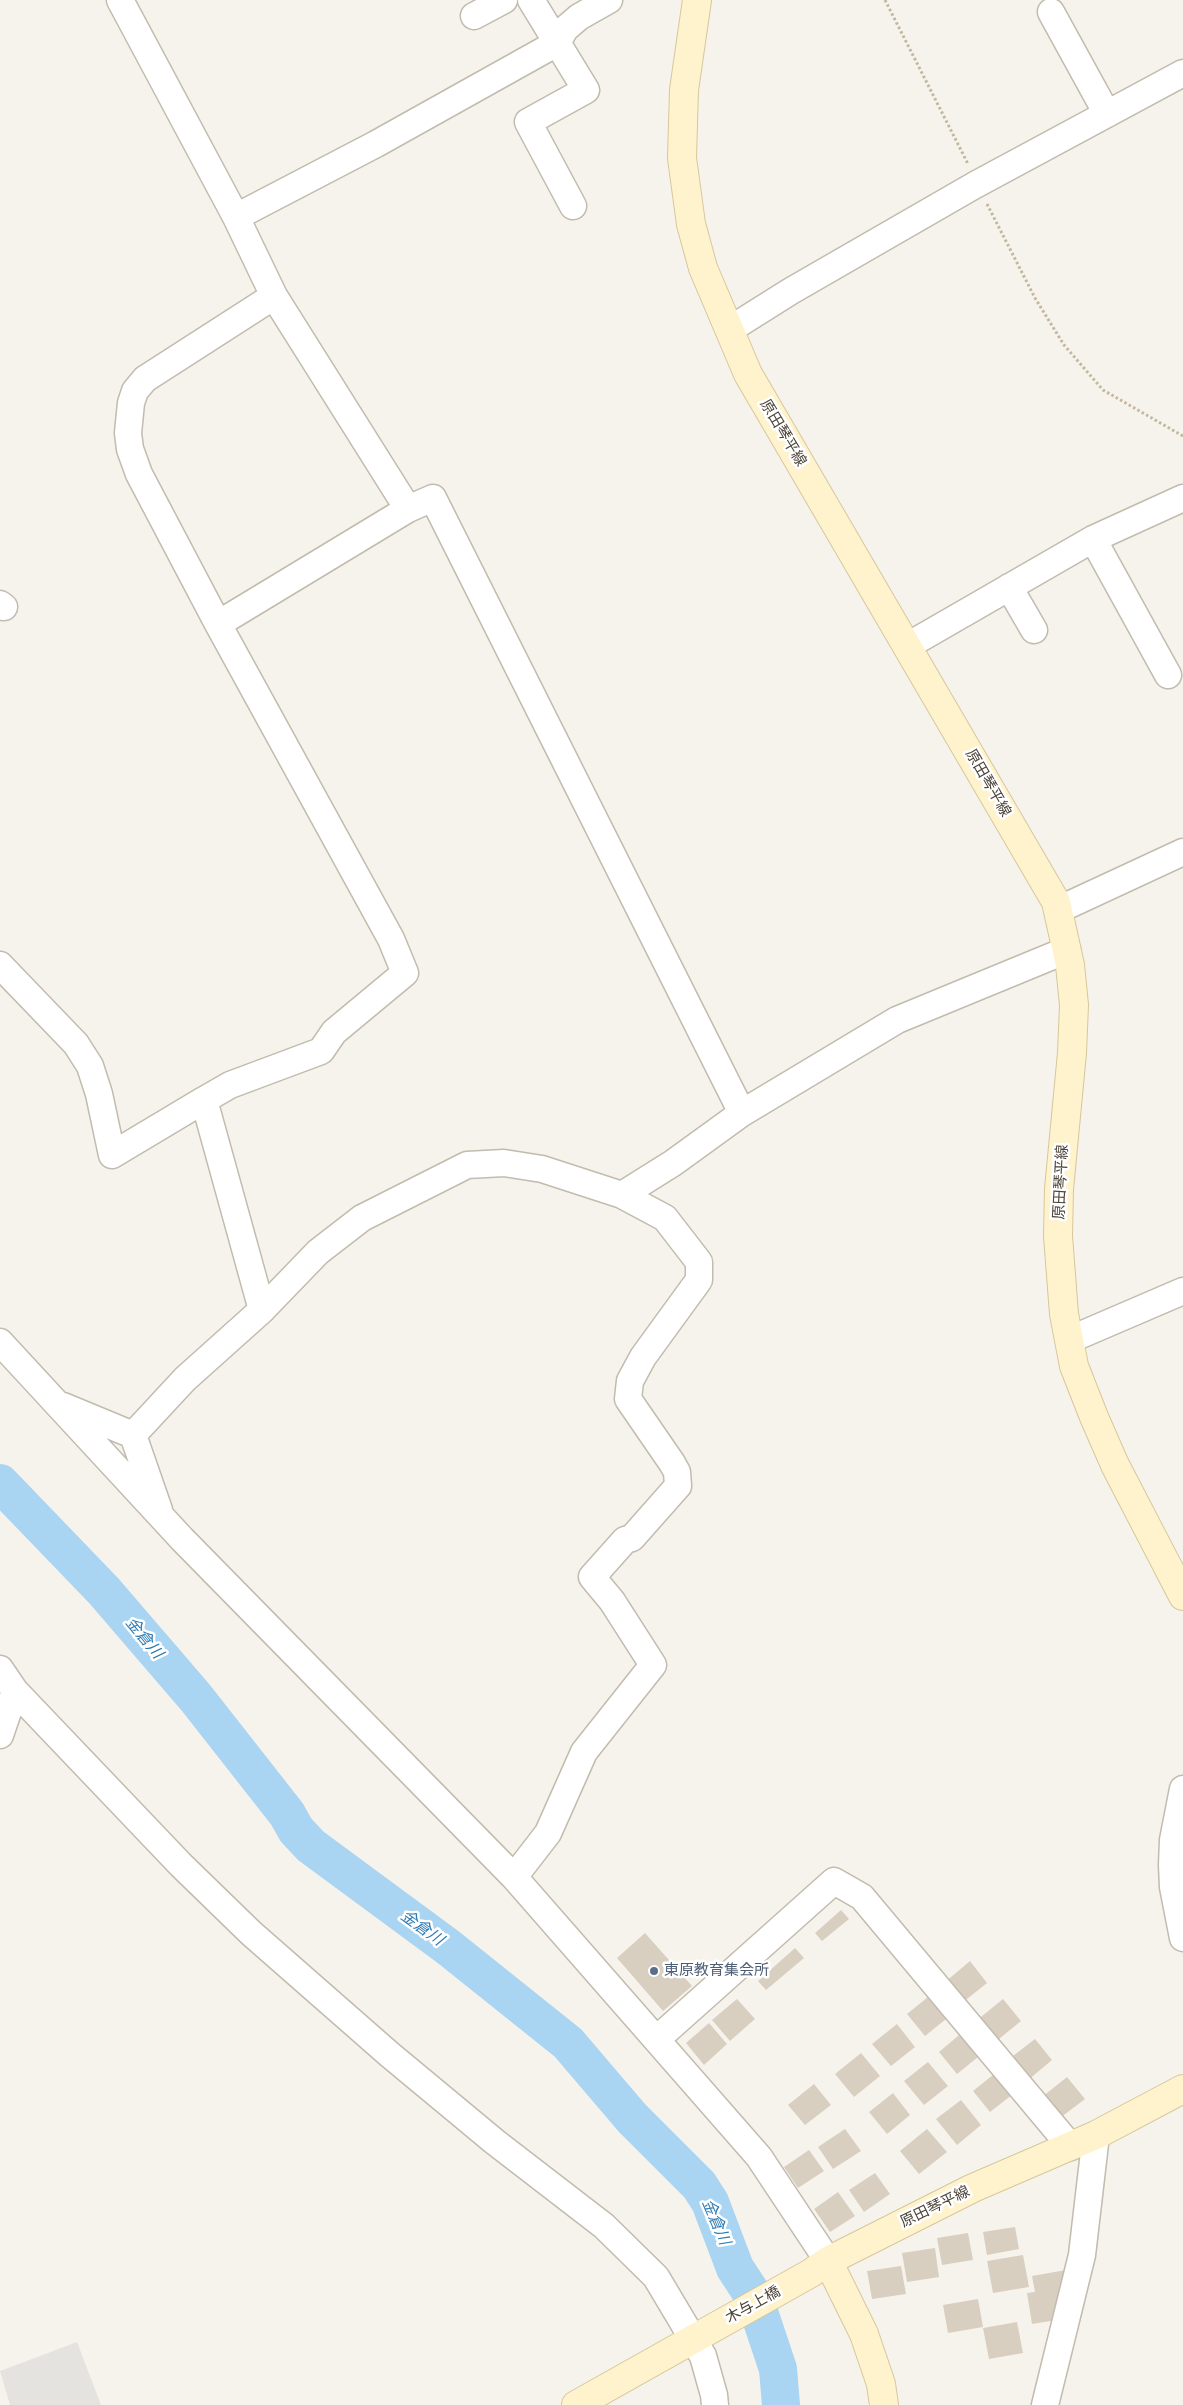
<!DOCTYPE html>
<html>
<head>
<meta charset="utf-8">
<style>
	body { margin:0 }
	canvas { display:block; background:#f6f3ec }
</style>
</head>
<body>
<canvas width="1183" height="2405"></canvas>
<script>
const ctx = document.querySelector('canvas').getContext('2d');
ctx.lineJoin = 'round';
function fill(path, color) { ctx.fillStyle = color; ctx.fill(path, 'evenodd'); }
const shape = rows => new Path2D(rows.map(r => 'M' + r).join(''));
function trace(path, color, width, dash) { ctx.strokeStyle = color; ctx.lineWidth = width; ctx.lineCap = dash ? 'butt' : 'round'; ctx.setLineDash(dash || []); ctx.stroke(path); }
function write(font, color, halo, rows, align = 'center') {
  ctx.font = font + ' Figtree,"Noto Sans JP",sans-serif'; ctx.lineWidth = 5; ctx.setLineDash([]); ctx.textBaseline = 'middle'; ctx.strokeStyle = halo; ctx.fillStyle = color; for (const [text, x, y, turn = 0] of rows) {
    ctx.save(); ctx.translate(x, y); ctx.rotate((+turn || 0) * Math.PI / 180); ctx.textAlign = isNaN(turn) ? turn : align; if (halo) ctx.strokeText(text, 0, 0); ctx.fillText(text, 0, 0); ctx.restore();
  }
}
fill(shape([
	[77,2342,101,2405,10,2405,0,2371]
]), '#e5e3e0');
trace(shape([
	[0,1483,104,1591,196,1698,287,1814,296,1830,311,1846,448,1947,568,2043,632,2118,699,2185,710,2202,735,2268,754,2297,778,2369,781,2405]
]), '#a9d4f2', 38);
fill(shape([
	[841,1910,849,1919,822,1941,815,1933],
	[645,1933,692,1986,663,2011,617,1958],
	[795,1948,804,1958,766,1990,758,1981],
	[970,1961,987,1983,962,2003,945,1982],
	[933,1993,951,2015,925,2036,907,2014],
	[737,1999,755,2019,730,2041,712,2020],
	[1003,1999,1021,2021,994,2043,976,2021],
	[709,2023,727,2044,704,2065,686,2043],
	[897,2024,915,2047,891,2066,872,2044],
	[965,2030,983,2053,957,2074,939,2052],
	[1035,2039,1052,2060,1027,2081,1009,2059],
	[861,2053,880,2076,854,2097,835,2074],
	[928,2062,948,2086,924,2105,904,2081],
	[999,2070,1017,2091,990,2112,973,2091],
	[1067,2077,1085,2099,1060,2118,1042,2097],
	[814,2084,831,2105,805,2125,788,2105],
	[893,2093,910,2115,887,2134,869,2112],
	[961,2100,981,2125,957,2145,936,2119],
	[845,2129,861,2151,833,2169,818,2147],
	[927,2129,947,2152,919,2174,900,2151],
	[809,2150,824,2171,798,2188,784,2167],
	[875,2173,890,2194,864,2212,849,2190],
	[838,2192,855,2216,830,2232,814,2209],
	[1015,2227,1019,2249,987,2255,983,2232],
	[968,2233,973,2260,942,2265,937,2238],
	[935,2248,939,2277,907,2282,902,2253],
	[1023,2255,1029,2287,993,2293,987,2261],
	[901,2266,906,2294,872,2299,867,2271],
	[1066,2270,1069,2318,1032,2324,1027,2293,1035,2292,1032,2276],
	[978,2299,983,2327,948,2333,943,2305],
	[1017,2322,1023,2353,989,2359,983,2328]
]), '#d8cfc1');
const street = shape([
	[120,0,236,217,274,296,145,379,135,391,131,403,128,433,130,449,139,474,218,624,391,939,405,973,334,1032,321,1051,230,1085,204,1100,262,1310],
	[531,0,586,90,528,122,573,206],
	[1051,12,1107,114],
	[474,16,504,0],
	[236,217,376,144,557,43,565,29,579,17,609,0],
	[274,296,408,509],
	[729,330,791,291,975,185,1183,73],
	[1093,539,1168,675],
	[1009,587,1034,630],
	[0,604,4,607],
	[218,624,408,509,433,498,742,1113],
	[909,645,1093,539,1183,498],
	[1058,910,1183,852],
	[0,965,76,1044,90,1066,99,1094,112,1155,204,1100],
	[622,1195,673,1163,742,1113,897,1020,1067,950],
	[1069,1340,1183,1291],
	[0,1342,182,1539,514,1877,759,2157,828,2261],
	[63,1406,133,1435,159,1510],
	[133,1435,185,1379,262,1310,318,1252,362,1218,467,1165,504,1163,542,1169,622,1195,665,1218,699,1262,699,1280,643,1357,630,1381,628,1399,672,1463,677,1472,678,1486,632,1538,625,1540,592,1577,612,1601,653,1665,584,1752,548,1833,514,1877],
	[0,1669,15,1691,181,1865,251,1933,389,2054,495,2142,604,2226,656,2277,703,2356,714,2395,715,2405],
	[0,1735,15,1691],
	[1183,1789,1173,1840,1172,1865,1173,1887,1183,1938],
	[657,2039,834,1881,862,1897,1071,2147],
	[1045,2405,1082,2255,1096,2135]
]);
const secondary = shape([
	[697,0,684,90,682,158,691,224,703,268,748,374,1056,902,1070,965,1074,1005,1072,1053,1059,1189,1058,1236,1064,1314,1074,1366,1094,1417,1115,1465,1183,1596],
	[828,2261,864,2334,881,2384,884,2405],
	[576,2405,811,2273,828,2261,973,2188,1096,2135,1183,2089]
]);
trace(street, '#c2bbae', 29);
trace(secondary, '#d6c79b', 30);
trace(shape([
	[885,0,968,164],
	[987,204,1035,298,1064,345,1103,390,1183,436]
]), '#c4b79f', 3, [2.5, 2.5]);
trace(street, '#fff', 26);
trace(secondary, '#fff3cd', 28);
for (const [x, y, r, color] of [
	[654,1971,5,"#5c6f8a"]
]) { const dot = new Path2D(); dot.arc(x, y, r, 0, 2 * Math.PI); ctx.fillStyle = color; ctx.fill(dot); trace(dot, '#fff', 2); }
write('15px', '#4b4439', '#fff', [
	["原田琴平線",783,433,59],
	["原田琴平線",988,783,60],
	["原田琴平線",1061,1182,-87],
	["原田琴平線",935,2207,-26],
	["木与上橋",753,2305,-29]
]);
write('15px', '#4e5e75', '#fff', [
	["東原教育集会所",664,1971]
], 'left');
write('italic 16px', '#2e7ab2', '#fff', [
	["金倉川",144,1638,50],
	["金倉川",422,1928,36],
	["金倉川",716,2222,67]
]);
</script>
</body>
</html>
